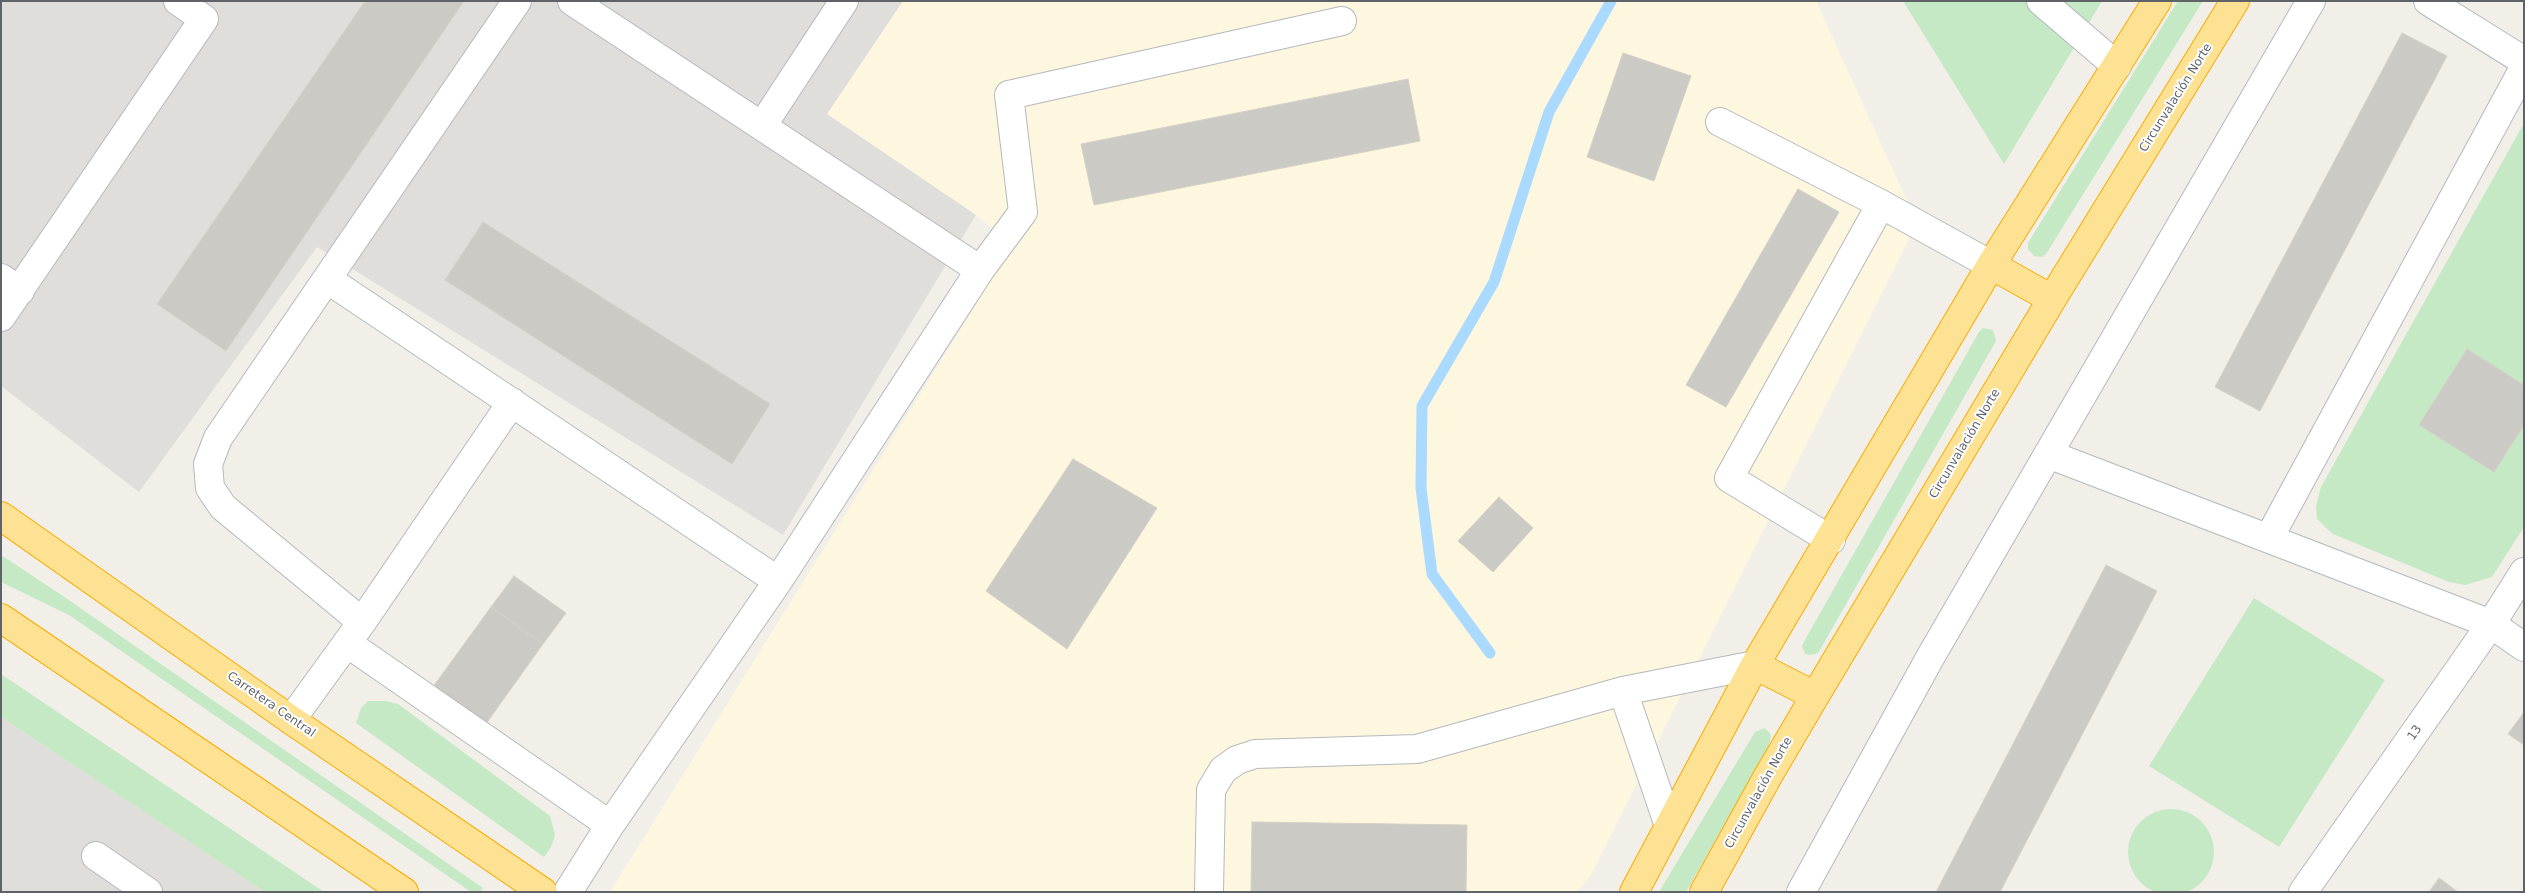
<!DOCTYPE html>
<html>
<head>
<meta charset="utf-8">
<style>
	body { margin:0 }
	#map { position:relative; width:2525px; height:893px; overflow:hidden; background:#f1efe8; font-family:"DejaVu Sans",sans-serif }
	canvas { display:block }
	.frame { position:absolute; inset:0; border:2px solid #5f6368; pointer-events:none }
</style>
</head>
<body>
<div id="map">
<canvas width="2525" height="893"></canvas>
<div class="frame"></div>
</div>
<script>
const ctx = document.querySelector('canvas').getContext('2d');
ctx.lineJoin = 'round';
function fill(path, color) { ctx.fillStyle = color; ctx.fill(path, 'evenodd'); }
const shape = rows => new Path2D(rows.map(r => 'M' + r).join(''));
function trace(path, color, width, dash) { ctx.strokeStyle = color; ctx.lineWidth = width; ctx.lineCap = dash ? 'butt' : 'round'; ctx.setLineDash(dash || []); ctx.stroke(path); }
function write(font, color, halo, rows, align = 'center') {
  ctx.font = font + ' "DejaVu Sans",sans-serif'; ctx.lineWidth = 4; ctx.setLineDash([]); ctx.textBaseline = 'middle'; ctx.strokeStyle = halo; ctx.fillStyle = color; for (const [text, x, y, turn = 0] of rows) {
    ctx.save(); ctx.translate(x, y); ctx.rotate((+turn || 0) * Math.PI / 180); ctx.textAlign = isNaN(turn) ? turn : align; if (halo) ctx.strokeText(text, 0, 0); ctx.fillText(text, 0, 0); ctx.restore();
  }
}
fill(shape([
	[903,1,1816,1,1917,223,1591,875,1577,892,610,892,1013,245,976,215,827,114]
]), '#fef7e0');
fill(shape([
	[1,1,903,1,827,114,976,215,783,535,317,247,139,492,1,386],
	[1,717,265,892,1,892]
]), '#e0deda');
fill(shape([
	[1903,1,2102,1,2004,164],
	[2178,1,2203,1,2046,254,2042,257,2034,256,2028,249,2028,243],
	[2524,123,2524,527,2492,577,2465,585,2449,582,2333,534,2317,519,2316,506,2321,487],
	[1983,328,1993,330,1996,341,1821,648,1818,653,1811,655,1805,654,1802,646,1805,640,1979,332],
	[1,555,63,596,483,888,480,892,471,892,69,615,1,582],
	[2254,598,2385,680,2279,847,2149,766],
	[1,674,324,892,265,892,1,717],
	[368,701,385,701,398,704,550,816,555,835,551,847,544,857,356,723,361,708],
	[1765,728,1771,735,1769,746,1686,892,1659,892,1755,732],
	'2128 852a43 43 0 1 1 86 0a43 43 0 1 1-86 0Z'
]), '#c5e8c5');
trace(shape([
	[1490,653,1432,574,1421,488,1422,406,1494,282,1549,112,1611,1]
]), '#aadaff', 11);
const building = shape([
	[365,1,464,1,226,351,157,304,365,1],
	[2402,33,2447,56,2260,411,2215,387,2402,33],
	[1623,53,1691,76,1654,181,1587,157,1623,53],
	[1408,79,1420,141,1094,205,1081,144,1408,79],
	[1798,189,1839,212,1726,407,1686,385,1798,189],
	[483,222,770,404,732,464,445,280,483,222],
	[2467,349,2524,385,2524,425,2494,472,2419,425,2467,349],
	[1073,459,1157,508,1067,649,986,591,1073,459],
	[1499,497,1533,528,1493,572,1458,541,1499,497],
	[2106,565,2157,591,2000,892,1936,892,2106,565],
	[514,576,566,613,543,644,491,607,514,576],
	[491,607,543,644,483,728,430,691,491,607],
	[2524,712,2524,745,2508,734,2524,712],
	[1252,822,1467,825,1466,892,1251,892,1252,822],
	[2439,878,2458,892,2429,892,2439,878]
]);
fill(building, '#cccac5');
trace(building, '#d6d1c6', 1);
const minor = shape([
	[572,1,980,270],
	[2041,1,2117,66],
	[2428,1,2524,61],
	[1720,122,1881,204,1991,265],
	[762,126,844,1],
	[1,278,20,291],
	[327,279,778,581],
	[1,317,204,19,178,1],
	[2048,454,2491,624,2524,647],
	[2269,538,2524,68],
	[1831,540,1729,478,1881,204],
	[362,622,223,507,210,488,208,464,218,438,517,1],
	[347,643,610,825],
	[1623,691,1669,826],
	[291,720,362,622,512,402],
	[96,856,148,892],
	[568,892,610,825,778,581,980,270,1023,212,1009,95,1342,21],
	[1209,892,1211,790,1223,770,1237,760,1255,754,1417,749,1623,691,1755,665],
	[1801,892,1931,656,2311,1],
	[2303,892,2491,624,2524,572]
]);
const highway = shape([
	[1991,265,2052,299],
	[1,516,291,720,543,892],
	[1,618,404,892],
	[1755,665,1815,696],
	[1634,892,1755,665,1991,265,2157,1],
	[1704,892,1768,776,1815,696,2052,299,2235,1]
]);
trace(minor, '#b5b8bc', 30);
trace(highway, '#f9ab00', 30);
trace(minor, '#fff', 28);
trace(highway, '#fde293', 28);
write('12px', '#5f6368', '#fff', [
	["Circunvalación Norte",2176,98,-58],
	["Circunvalación Norte",1965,444,-59],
	["Carretera Central",271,705,35],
	["13",2415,733,-55],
	["Circunvalación Norte",1759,793,-61]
]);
</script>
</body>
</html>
